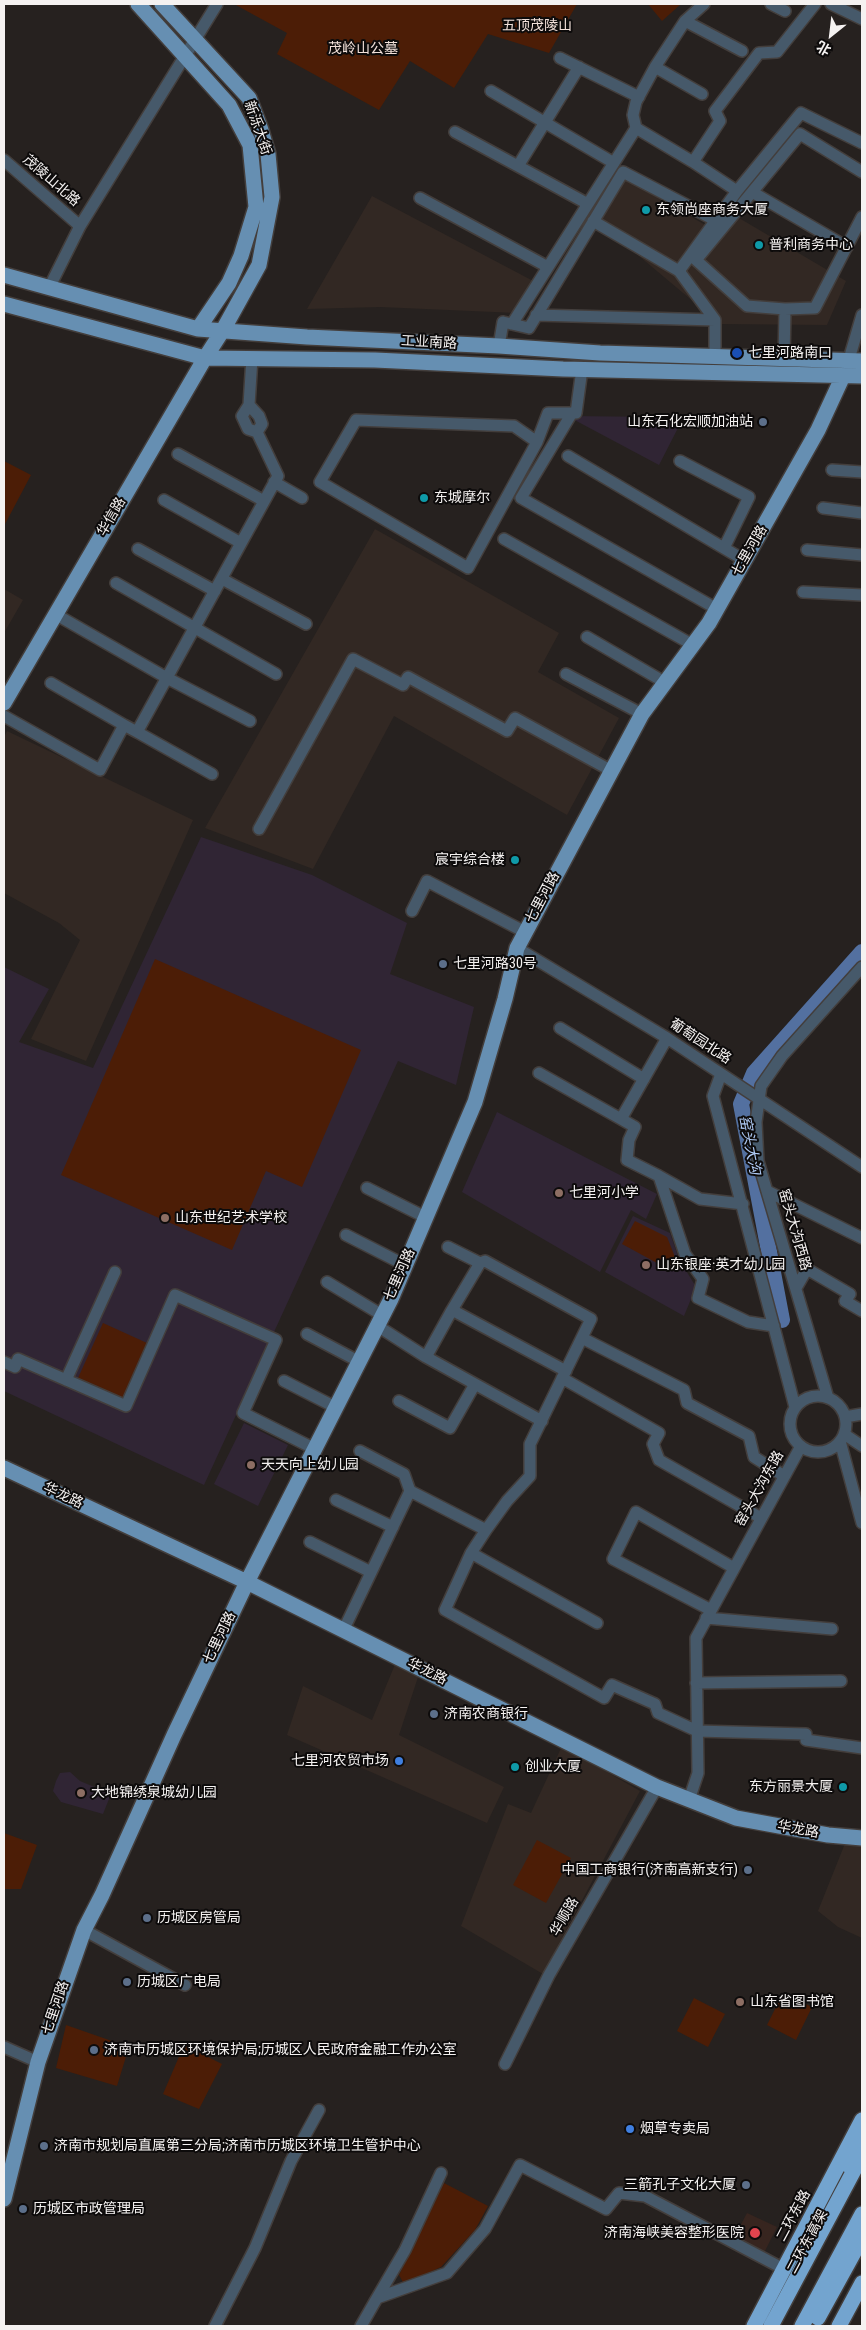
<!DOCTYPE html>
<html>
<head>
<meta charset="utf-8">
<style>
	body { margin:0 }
	#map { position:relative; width:866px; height:2330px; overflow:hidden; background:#26211f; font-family:"Roboto Condensed","Noto Sans SC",sans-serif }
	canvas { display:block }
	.frame { position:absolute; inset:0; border:5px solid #f5f2f1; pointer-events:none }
	.north { position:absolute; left:806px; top:10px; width:50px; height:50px; -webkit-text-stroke:4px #0d0b0b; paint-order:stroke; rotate:209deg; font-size:14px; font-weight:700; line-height:20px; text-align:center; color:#f5f2f1 }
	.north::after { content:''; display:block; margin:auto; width:18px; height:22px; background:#f5f2f1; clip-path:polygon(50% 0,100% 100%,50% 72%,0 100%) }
</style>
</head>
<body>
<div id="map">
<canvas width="866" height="2330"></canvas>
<div class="frame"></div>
<div class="north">北</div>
</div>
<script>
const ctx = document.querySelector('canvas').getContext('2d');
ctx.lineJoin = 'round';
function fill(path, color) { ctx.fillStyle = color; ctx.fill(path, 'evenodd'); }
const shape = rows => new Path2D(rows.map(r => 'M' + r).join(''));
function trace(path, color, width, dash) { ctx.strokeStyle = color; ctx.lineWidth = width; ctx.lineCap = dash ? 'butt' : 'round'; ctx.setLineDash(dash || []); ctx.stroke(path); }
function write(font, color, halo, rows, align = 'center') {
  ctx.font = font + ' "Roboto Condensed","Noto Sans SC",sans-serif'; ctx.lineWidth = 4; ctx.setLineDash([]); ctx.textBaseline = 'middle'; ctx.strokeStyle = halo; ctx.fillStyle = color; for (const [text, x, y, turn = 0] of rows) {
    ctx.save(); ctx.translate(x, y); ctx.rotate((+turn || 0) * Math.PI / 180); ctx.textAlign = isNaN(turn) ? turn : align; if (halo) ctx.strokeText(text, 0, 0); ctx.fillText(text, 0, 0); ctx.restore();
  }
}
fill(shape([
	[619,175,707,226,722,208,846,281,827,325,720,324,595,219],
	[372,196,537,283,517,313,380,307,307,309],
	[375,529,559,633,538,672,619,718,567,815,394,716,313,869,205,828],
	[4,589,23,600,4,633],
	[7,731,193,820,86,1061,31,1039,80,940,59,923,4,893,4,737],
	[396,1662,419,1674,399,1735,504,1787,487,1823,287,1735,303,1686,372,1720],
	[562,1746,640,1791,543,1974,461,1926,508,1804,531,1813],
	[846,1841,862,1842,862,1938,838,1927,818,1911]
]), '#322823');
fill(shape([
	[567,416,662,417,678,428,659,465],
	[201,837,312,875,407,923,390,974,474,1007,456,1085,398,1061,204,1485,4,1391,4,967,49,989,19,1042,93,1068],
	[497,1112,657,1194,646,1219,631,1210,600,1272,462,1192],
	[633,1216,670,1233,679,1259,696,1287,684,1316,605,1272],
	[244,1423,288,1445,258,1506,214,1484],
	[70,1772,80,1781,111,1794,103,1814,61,1802,53,1791,56,1781,60,1773]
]), '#302534');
fill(shape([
	[747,2213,777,2227,764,2253,734,2238]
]), '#37251f');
fill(shape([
	[234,4,577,4,549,53,488,34,454,88,410,61,379,110,277,54,287,33],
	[648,4,681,4,662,21],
	[4,461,31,475,4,526],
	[155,959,361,1050,302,1187,266,1171,232,1250,61,1175],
	[635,1221,667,1237,675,1257,668,1269,622,1244],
	[103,1323,147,1343,123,1398,78,1378],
	[4,1833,37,1845,21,1889,4,1889],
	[537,1840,571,1858,546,1903,513,1885],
	[783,1993,812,2007,796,2040,767,2025],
	[694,1998,725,2014,708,2047,677,2031],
	[66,2025,129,2047,117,2086,56,2068],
	[184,2045,222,2064,199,2109,163,2094],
	[444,2183,488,2206,475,2230,441,2267,404,2284,399,2275]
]), '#4c1d06');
trace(shape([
	[782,1320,741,1104,754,1073,862,952]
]), '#5370a0', 16);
const minor = shape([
	[771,4,785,11],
	[831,4,862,19],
	[685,21,742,51],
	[560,58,639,97],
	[655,67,702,94],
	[491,91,614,163],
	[636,128,693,162],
	[455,132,588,204],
	[4,160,80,226],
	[518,166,579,67],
	[862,172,800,134,696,260,747,306,785,309,815,308,862,217],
	[737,191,693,162,720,121,715,111,759,53,777,52,815,4],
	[752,192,847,247],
	[420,198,548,267],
	[593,221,679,271,715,320,715,358],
	[679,271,737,191,801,113,862,143],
	[49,288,80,226,217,4],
	[536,315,715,320],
	[512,324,636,128,633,115,636,102,655,67,685,21,704,4],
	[499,346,503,322,529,328,623,172,715,220],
	[784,360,785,309],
	[847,366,862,315],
	[249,405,242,416,248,429,257,432],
	[572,413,521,498,717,609],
	[356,420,514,426,537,442,468,568,320,482,356,420],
	[537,442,548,413,576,413,582,369],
	[178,454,264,501],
	[568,456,744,560],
	[680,461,749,497,724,548],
	[832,470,862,472],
	[274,482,302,498],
	[164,500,241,543],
	[823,508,862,513],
	[504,539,693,645],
	[138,549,215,591],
	[807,550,862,555],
	[222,579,306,624],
	[116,583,276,674],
	[803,592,862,595],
	[55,614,167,678,250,721],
	[587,637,666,683],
	[566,674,642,714],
	[51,683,124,725],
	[4,716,100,770,124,725,137,732,278,476,257,432,262,424,259,416,249,405,252,358],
	[137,732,212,774],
	[259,829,353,659,403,685,408,677,507,731,515,718,610,770],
	[412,911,427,881,525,932],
	[517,948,667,1038,862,1167],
	[560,1028,644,1079],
	[667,1038,621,1119,635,1127,629,1140,627,1160,659,1176,685,1254,703,1279,698,1298,748,1322,774,1326],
	[539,1073,621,1119],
	[721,1074,713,1096,795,1407],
	[659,1176,700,1199,743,1204],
	[367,1188,425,1217],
	[767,1191,862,1238],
	[346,1235,405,1265],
	[448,1247,480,1263,452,1310],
	[327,1282,382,1315],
	[796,1288,807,1269,850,1294,845,1301,862,1311],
	[376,1325,426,1357,542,1421],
	[307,1334,358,1361],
	[582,1338,684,1390,687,1403,749,1436,754,1457,784,1476],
	[426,1357,452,1310,566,1371],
	[4,1362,15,1367,18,1359,126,1406,175,1295,276,1340,243,1413,315,1449],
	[562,1378,659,1433,653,1444,659,1460,761,1518],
	[66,1380,115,1272],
	[284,1381,335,1407],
	'790 1424a28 28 0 1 1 56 0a28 28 0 1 1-56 0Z',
	[828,1398,758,1161,756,1122,761,1086,782,1056,862,967],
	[399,1401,450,1428,475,1384],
	[845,1417,862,1414],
	[844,1434,862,1446],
	[840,1441,862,1523],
	[360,1451,404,1474,410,1491],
	[336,1500,393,1527],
	[486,1530,471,1553,445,1610,604,1698,612,1685,655,1704,658,1713,697,1731,806,1734,806,1740,862,1748],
	[310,1542,371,1572],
	[471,1553,597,1623],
	[711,1610,613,1559,636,1512,734,1568],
	[706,1618,832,1629],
	[343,1631,410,1491,486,1530,507,1501,530,1476,530,1444,591,1319,485,1261,480,1263],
	[696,1683,841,1681],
	[689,1800,698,1773,696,1638,801,1446],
	[84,1930,185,1985],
	[4,2047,38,2062],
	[505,2064,549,1975,657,1787],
	[377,2298,405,2250,441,2173],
	[215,2326,255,2248,291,2161,319,2110],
	[361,2326,377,2298,447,2273,485,2229,520,2165,606,2209,619,2193,645,2196,784,2269]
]);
const major = shape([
	[138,4,229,105,250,145,256,207,241,256,229,283,198,329],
	[4,275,198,329,307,337,499,346,600,353,862,361],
	[4,304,205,358,375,360,563,369,862,376],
	[4,703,205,358,223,330,259,265,272,197,268,154,261,130,249,98,162,4],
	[4,1468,247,1582,657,1787,736,1818,828,1835,862,1838],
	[4,2199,38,2062,84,1930,102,1895,174,1735,247,1582,391,1299,475,1102,505,999,517,948,642,714,709,623,818,430,843,376]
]);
const highway = shape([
	[849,2166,862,2143],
	[818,2318,862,2238],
	[754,2326,862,2120],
	[771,2326,860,2159],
	[802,2326,862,2214],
	[839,2326,862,2283]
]);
trace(minor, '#433e3c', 14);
trace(major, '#433e3c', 18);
trace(highway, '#433e3c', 18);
trace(minor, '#46596a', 11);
trace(major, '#668fb2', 15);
trace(highway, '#73a4cf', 15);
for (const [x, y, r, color] of [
	[646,210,5,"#0f9aa8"],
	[759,245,5,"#0f9aa8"],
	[737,353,6,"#1a4fb4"],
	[763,422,5,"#5c6f8a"],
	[424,498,5,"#0f9aa8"],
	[515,860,5,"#0f9aa8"],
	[443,964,5,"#5c6f8a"],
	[559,1193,5,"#8d6e63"],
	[165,1218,5,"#8d6e63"],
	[646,1265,5,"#8d6e63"],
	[251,1465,5,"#8d6e63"],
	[434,1714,5,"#5c6f8a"],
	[399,1761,5,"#3f7fe0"],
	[515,1767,5,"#0f9aa8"],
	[843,1787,5,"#0f9aa8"],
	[81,1793,5,"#8d6e63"],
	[748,1870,5,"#5c6f8a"],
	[147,1918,5,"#5c6f8a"],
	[127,1982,5,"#5c6f8a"],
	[740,2002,5,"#8d6e63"],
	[94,2050,5,"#5c6f8a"],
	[630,2129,5,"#3f7fe0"],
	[44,2146,5,"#5c6f8a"],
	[746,2185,5,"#5c6f8a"],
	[23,2209,5,"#5c6f8a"],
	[755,2233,6,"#e0444e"]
]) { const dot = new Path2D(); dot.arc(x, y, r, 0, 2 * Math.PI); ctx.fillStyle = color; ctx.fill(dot); trace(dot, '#0d0b0b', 2); }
write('14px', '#f2e0d9', '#0d0b0b', [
	["五顶茂陵山",537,26],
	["茂岭山公墓",363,49]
]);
write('14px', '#f5f2f1', '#0d0b0b', [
	["新泺大街",257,128,71],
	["茂陵山北路",51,181,41],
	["工业南路",429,343,3],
	["华信路",112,517,-60],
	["七里河路",750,551,-60],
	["七里河路",543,898,-62],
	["葡萄园北路",700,1042,33],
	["窑头大沟西路",794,1230,74],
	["七里河路",400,1275,-66],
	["窑头大沟东路",760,1489,-61],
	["华龙路",63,1496,25],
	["七里河路",220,1638,-64],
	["华龙路",427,1672,26],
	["华龙路",798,1830,10],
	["华顺路",565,1917,-60],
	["七里河路",56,2008,-71],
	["二环东路",794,2216,-62],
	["二环东高架",808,2242,-62]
]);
write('14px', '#f5f2f1', '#0d0b0b', [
	["东领尚座商务大厦",656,210],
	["普利商务中心",769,245],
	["七里河路南口",748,353],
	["山东石化宏顺加油站",753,422,"right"],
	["东城摩尔",434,498],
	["宸宇综合楼",505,860,"right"],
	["七里河路30号",453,964],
	["七里河小学",569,1193],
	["山东世纪艺术学校",175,1218],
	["山东银座·英才幼儿园",656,1265],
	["天天向上幼儿园",261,1465],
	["济南农商银行",444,1714],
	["七里河农贸市场",389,1761,"right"],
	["创业大厦",525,1767],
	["东方丽景大厦",833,1787,"right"],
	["大地锦绣泉城幼儿园",91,1793],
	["中国工商银行(济南高新支行)",738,1870,"right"],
	["历城区房管局",157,1918],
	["历城区广电局",137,1982],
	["山东省图书馆",750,2002],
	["济南市历城区环境保护局;历城区人民政府金融工作办公室",104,2050],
	["烟草专卖局",640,2129],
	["济南市规划局直属第三分局;济南市历城区环境卫生管护中心",54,2146],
	["三箭孔子文化大厦",736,2185,"right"],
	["历城区市政管理局",33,2209],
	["济南海峡美容整形医院",744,2233,"right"]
], 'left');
write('italic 15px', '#aec9f4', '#0d0b0b', [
	["窑头大沟",749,1145,79]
]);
</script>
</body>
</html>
